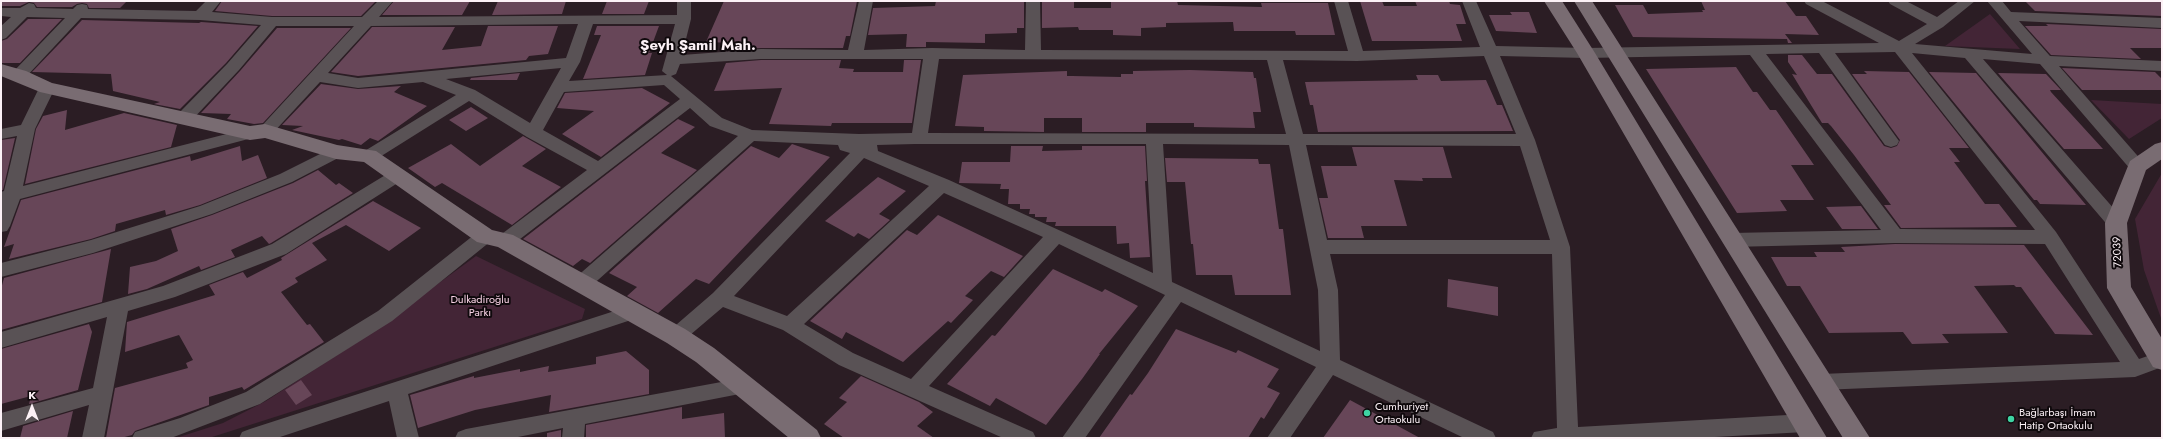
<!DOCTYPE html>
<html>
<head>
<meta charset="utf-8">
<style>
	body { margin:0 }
	#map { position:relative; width:2163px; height:439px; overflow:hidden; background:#2b1d24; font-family:Jost,sans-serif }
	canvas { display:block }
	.frame { position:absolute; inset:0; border:2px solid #fcf1f6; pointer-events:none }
	.north { position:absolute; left:12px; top:387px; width:40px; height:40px; -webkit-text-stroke:3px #0f090c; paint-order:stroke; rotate:0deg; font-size:11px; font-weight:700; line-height:16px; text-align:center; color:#fcf1f6 }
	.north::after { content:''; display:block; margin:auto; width:14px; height:18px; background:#fcf1f6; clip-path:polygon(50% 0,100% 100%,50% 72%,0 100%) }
</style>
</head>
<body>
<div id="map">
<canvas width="2163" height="439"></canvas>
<div class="frame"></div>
<div class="north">K</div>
</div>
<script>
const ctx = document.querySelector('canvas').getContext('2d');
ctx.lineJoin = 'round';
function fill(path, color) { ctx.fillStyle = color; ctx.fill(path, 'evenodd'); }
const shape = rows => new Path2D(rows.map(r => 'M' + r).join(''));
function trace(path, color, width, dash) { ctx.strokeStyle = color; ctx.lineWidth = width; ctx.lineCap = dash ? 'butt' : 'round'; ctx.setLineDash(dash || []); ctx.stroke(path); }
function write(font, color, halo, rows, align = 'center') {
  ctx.font = font + ' Jost,sans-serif'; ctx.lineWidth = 4; ctx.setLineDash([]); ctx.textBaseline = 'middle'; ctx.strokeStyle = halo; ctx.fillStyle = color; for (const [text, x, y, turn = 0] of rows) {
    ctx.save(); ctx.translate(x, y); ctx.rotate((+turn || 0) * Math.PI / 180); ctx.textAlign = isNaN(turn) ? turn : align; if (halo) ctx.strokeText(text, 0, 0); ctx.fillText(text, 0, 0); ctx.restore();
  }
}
fill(shape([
	[1990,14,2020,49,1945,46],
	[2091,100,2162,104,2162,118,2129,139],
	[2162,173,2162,321,2144,270,2135,219],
	[476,256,585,309,582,319,209,438,176,438,223,423,266,401,365,337]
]), '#432536');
fill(shape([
	[1,1,127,1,120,8,89,8,87,4,82,3,77,4,72,7,37,7,34,3,29,2,20,6,1,6],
	[222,1,376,1,361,16,272,16,215,11],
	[394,1,470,1,462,15,382,15],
	[498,1,566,1,562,14,492,15],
	[607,1,649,1,644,14,602,14],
	[724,1,857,1,850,36,846,36,843,48,761,48,731,50,734,43,706,42],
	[936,1,1024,1,1024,28,1017,28,1017,33,985,34,985,43,926,42,926,47,906,47,907,34,868,35,873,8,935,6],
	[1042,1,1074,1,1074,8,1111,8,1111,1,1177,1,1178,5,1262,7,1261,3,1328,3,1335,35,1296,35,1295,31,1234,31,1233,22,1166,23,1166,27,1141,28,1141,36,1113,35,1113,30,1079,30,1078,27,1042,28],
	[1360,1,1382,1,1384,6,1417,6,1415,1,1449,1,1450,4,1460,5,1466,24,1456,24,1462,41,1372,41],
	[1701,1,1785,1,1796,16,1806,16,1819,35,1785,34,1792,43,1788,43,1787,39,1633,37,1615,5,1643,5,1648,14,1703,12,1702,10,1705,10],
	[2025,1,2162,1,2162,16,2035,11],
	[1510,12,1529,12,1537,33,1496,31,1489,15,1512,15],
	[28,19,62,19,20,63,1,63,1,41,7,39],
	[82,20,199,23,201,22,258,26,226,63,180,109,154,104,160,102,113,91,111,74,32,72],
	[2046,24,2162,29,2162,48,2130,48,2141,59,2051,55,2025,26,2048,26],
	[488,26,558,26,548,54,529,56,526,60,358,76,331,72,372,27,455,27,442,50,481,46],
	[597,26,659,26,649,53,652,53,645,75,583,79,601,35,594,35],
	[277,28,351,28,263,123,254,124,227,119,231,114,201,113,240,71],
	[1788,55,1802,55,1817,74,1832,74,1884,146,1891,148,1897,146,1900,140,1852,74,1867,74,1864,71,1909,72,1969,148,1949,148,1960,162,1954,162,1985,204,1999,204,2017,227,1901,228,1884,205,1891,205,1854,155,1831,126,1828,123,1822,123,1792,74,1797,75,1788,62],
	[761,60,841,60,839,68,854,69,853,72,903,72,904,60,921,60,912,123,832,123,831,126,769,124,782,88,714,91,726,63],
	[1736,67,1753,92,1757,92,1770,110,1776,110,1814,165,1791,165,1814,200,1780,200,1787,211,1737,213,1646,69],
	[2062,68,2155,72,2162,79,2162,90,2082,90],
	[1190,70,1253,72,1254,78,1256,78,1261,112,1253,112,1255,128,1194,127,1194,123,1146,123,1146,132,1082,132,1082,118,1044,118,1044,132,984,131,984,127,955,126,963,75,1067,71,1067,76,1072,76,1121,77,1121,74,1133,74,1133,71],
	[1929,72,1976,73,2086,205,2040,204,2037,200,2034,200],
	[520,73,517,80,470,80,471,78],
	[1998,73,2046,74,2061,90,2050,90,2051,92,2103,149,2064,149],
	[1416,75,1438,75,1441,81,1486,80,1497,105,1502,105,1513,131,1318,132,1313,105,1310,105,1305,82,1418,80],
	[321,84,358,89,401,86,394,92,427,106,378,141,370,138,361,145,342,139,339,140,292,130,303,126,282,125],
	[642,88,670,103,601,157,562,134,594,111,557,108,565,93],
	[471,107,488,118,466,131,449,120],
	[67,110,65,130,124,113,177,125,171,147,25,184,36,129,43,116],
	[678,119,695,127,661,153,697,170,590,263,582,259,573,266,523,239],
	[523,136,546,149,522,166,561,187,512,225,442,183,435,187,408,168,451,144,480,166],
	[15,138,3,190,1,190,1,140],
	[792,144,830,157,709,284,696,279,658,313,627,296,637,287,609,273,751,146,779,158],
	[240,146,242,161,258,155,267,178,200,205,166,215,165,210,116,224,115,231,91,239,9,259,14,244,4,247,21,200,190,156,191,161],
	[1011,146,1043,146,1042,151,1082,150,1082,146,1145,146,1147,181,1145,181,1150,257,1130,258,1129,243,1117,244,1116,226,1055,226,1056,222,1046,222,1047,217,1035,217,1035,214,1029,214,1030,209,1020,209,1020,204,1008,204,1009,189,1000,189,1001,184,959,183,962,162,1010,162],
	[1352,147,1443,147,1452,178,1422,178,1423,181,1394,180,1407,226,1361,226,1364,238,1328,238,1319,198,1328,198,1321,166,1357,166],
	[1165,158,1258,159,1259,164,1270,164,1279,229,1283,229,1291,295,1235,295,1232,275,1196,275,1193,244,1191,244,1185,182,1167,182],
	[318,170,336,185,339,183,353,193,271,243,269,244,262,236,231,250,235,257,201,270,199,266,147,289,128,294,130,267,156,261,178,251,171,229,212,215,293,183],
	[878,177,906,191,879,214,890,220,869,239,858,233,854,237,825,221],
	[373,201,421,228,389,251,346,225,312,243,327,260,295,278,298,282,281,292,307,325,310,324,324,342,244,390,242,387,209,397,209,405,135,431,132,435,121,438,106,438,115,388,188,368,186,363,193,360,179,335,125,352,127,322,215,295,209,285,243,272,247,278,282,260,281,258],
	[1861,206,1878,229,1842,229,1826,207],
	[938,215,1023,256,1004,277,991,271,965,296,973,300,951,323,948,321,903,362,846,332,842,339,810,321,907,230,917,235],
	[1895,244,2024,245,2093,335,2055,334,2021,287,2016,287,2014,285,1974,286,2008,333,1942,334,1949,343,1912,344,1903,332,1829,333,1800,286,1787,286,1771,257,1817,257,1814,252,1845,252,1841,247],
	[111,249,102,302,1,330,1,289,4,278],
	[1053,269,1102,292,1105,289,1138,306,1099,354,1100,354,1082,379,1046,425,996,398,990,406,947,384,992,335,995,336],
	[1448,279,1498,287,1498,316,1447,307],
	[89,324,92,332,78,390,29,404,31,396,1,404,1,349],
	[1176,329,1236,353,1238,350,1279,369,1267,387,1280,393,1264,419,1261,417,1248,438,1099,438,1130,394,1132,395,1148,373],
	[626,351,649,370,649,394,549,412,551,395,475,410,418,428,410,395,474,376,474,378,520,369,520,372,549,366,548,372,596,364,596,357],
	[861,376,919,402,933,412,917,426,934,438,844,438,824,424,847,402,839,398],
	[301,380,312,395,296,405,285,390],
	[1350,400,1420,438,1323,438],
	[682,407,682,419,724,413,725,438,586,438,586,425],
	[73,411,67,438,20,438,23,426],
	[561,430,561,438,547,438,547,433]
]), '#674658');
fill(shape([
	[206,1,221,1,212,12,272,17,362,17,378,1,393,1,379,17,677,15,677,1,691,1,691,19,682,55,761,49,848,50,859,1,873,1,864,50,932,48,1025,50,1026,1,1040,1,1041,50,1348,51,1334,1,1348,1,1363,51,1480,47,1462,1,1476,1,1496,46,1586,48,1879,43,1806,4,1804,1,1822,1,1899,41,1927,24,1890,4,1888,1,1906,1,1937,17,1959,1,1975,1,1943,27,1915,44,2032,54,1987,1,2002,1,2011,12,2162,18,2162,28,2019,21,2050,56,2162,61,2162,71,2059,66,2143,162,2146,166,2143,170,2137,172,2131,170,2040,64,1983,59,2122,218,2125,223,2122,228,2116,229,2110,228,1965,58,1912,53,2056,232,2139,359,2162,351,2162,367,2135,377,1821,390,1814,388,1811,382,1814,376,1821,374,2120,362,2045,244,1895,243,1731,247,1725,245,1722,240,1725,235,1731,233,1881,230,1750,55,1586,58,1500,56,1535,140,1570,247,1578,427,1805,414,1812,417,1816,423,1812,429,1805,432,1697,438,1531,438,1534,432,1557,428,1552,254,1330,254,1338,290,1340,360,1493,432,1496,438,1464,438,1333,375,1290,438,1267,438,1316,367,1181,302,1085,438,1062,438,1165,295,1059,244,929,386,1033,432,1036,438,1003,438,839,365,783,330,723,307,683,341,676,344,669,341,666,336,669,331,713,293,850,153,840,150,838,145,754,141,589,288,582,290,575,288,573,283,575,278,738,136,710,126,690,108,511,246,505,248,499,246,496,241,499,236,587,170,527,137,469,101,375,160,369,162,363,160,360,156,363,152,456,95,423,82,358,88,320,82,271,135,265,136,258,133,256,137,20,199,10,226,7,231,1,232,1,192,4,191,17,136,1,139,1,129,21,125,41,84,47,83,53,84,55,88,35,129,23,186,250,128,257,131,354,26,276,26,239,70,191,121,185,122,179,121,177,117,179,113,227,64,261,25,200,20,81,18,25,78,19,80,13,78,11,75,13,72,65,18,27,17,6,38,1,40,1,26,11,17,1,16,1,8,20,8,29,3,34,4,36,8,73,9,77,5,82,4,87,5,88,9,196,11,206,1],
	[578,24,566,58,358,78,328,73,371,26,578,24],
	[593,24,675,24,662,71,667,75,569,81,580,62,593,24],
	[1895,52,2035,230,1900,229,1766,54,1819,53,1885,145,1891,147,1897,145,1899,141,1835,53,1895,52],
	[1484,56,1516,134,1303,134,1283,60,1357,61,1484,56],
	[761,59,923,59,912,133,859,134,752,130,722,118,671,76,676,74,680,64,761,59],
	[939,59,1267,60,1286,134,928,133,939,59],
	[561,68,530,123,475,90,446,79,561,68],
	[664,85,680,99,598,161,543,130,564,92,664,85],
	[915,144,1146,144,1153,273,949,180,878,151,877,145,915,144],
	[1163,144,1289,145,1318,290,1320,351,1172,282,1163,144],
	[1306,145,1520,146,1550,240,1327,240,1306,145],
	[864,158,929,186,787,316,734,296,864,158],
	[944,193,1043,237,911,379,853,353,804,324,944,193],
	[336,146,342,148,344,152,342,156,292,182,212,214,93,253,1,277,1,263,91,240,200,206,280,174,336,146],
	[398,169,404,171,407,175,404,179,286,254,175,297,128,311,104,438,82,438,89,405,1,431,1,413,93,388,107,317,1,348,1,332,163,286,272,244,392,171,398,169],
	[485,229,491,231,494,236,491,241,392,321,260,404,171,438,132,438,135,432,180,418,246,392,378,311,479,231,485,229],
	[633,305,640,307,643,312,640,317,408,394,419,438,397,438,389,401,277,438,239,438,242,432,250,429,633,305],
	[743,378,750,380,753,386,750,392,585,424,584,438,562,438,563,428,513,438,455,438,458,432,466,429,743,378]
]), '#595255');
fill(shape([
	[1544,1,1562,1,1595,53,1827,438,1800,438,1577,53,1544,1],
	[1574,1,1592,1,1870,438,1843,438,1574,1],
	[1,64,26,71,52,83,250,126,265,124,337,145,376,151,492,230,513,235,685,329,714,348,817,430,821,438,789,438,696,362,667,343,498,247,477,242,364,162,336,159,265,138,250,140,40,92,1,76,1,64],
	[2162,142,2162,159,2146,170,2127,223,2131,287,2162,339,2162,370,2153,367,2107,288,2105,223,2130,161,2155,144,2162,142]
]), '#796c72');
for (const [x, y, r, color] of [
	[1367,413,4,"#3ed4a3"],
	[2011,419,4,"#3ed4a3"]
]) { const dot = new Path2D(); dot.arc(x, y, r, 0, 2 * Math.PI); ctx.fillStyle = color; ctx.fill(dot); trace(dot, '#0f090c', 1.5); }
write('11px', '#fcf1f6', '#0f090c', [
	["72039",2118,252,-92]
]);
write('11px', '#f8d2e5', '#0f090c', [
	["Dulkadiroğlu",480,300],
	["Parkı",480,313]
]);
write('11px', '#fcf1f6', '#0f090c', [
	["Cumhuriyet",1375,407],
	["Ortaokulu",1375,420],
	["Bağlarbaşı İmam",2019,413],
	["Hatip Ortaokulu",2019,426]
], 'left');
write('bold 15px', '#fcf1f6', '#0f090c', [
	["Şeyh Şamil Mah.",698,46]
]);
</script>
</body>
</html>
